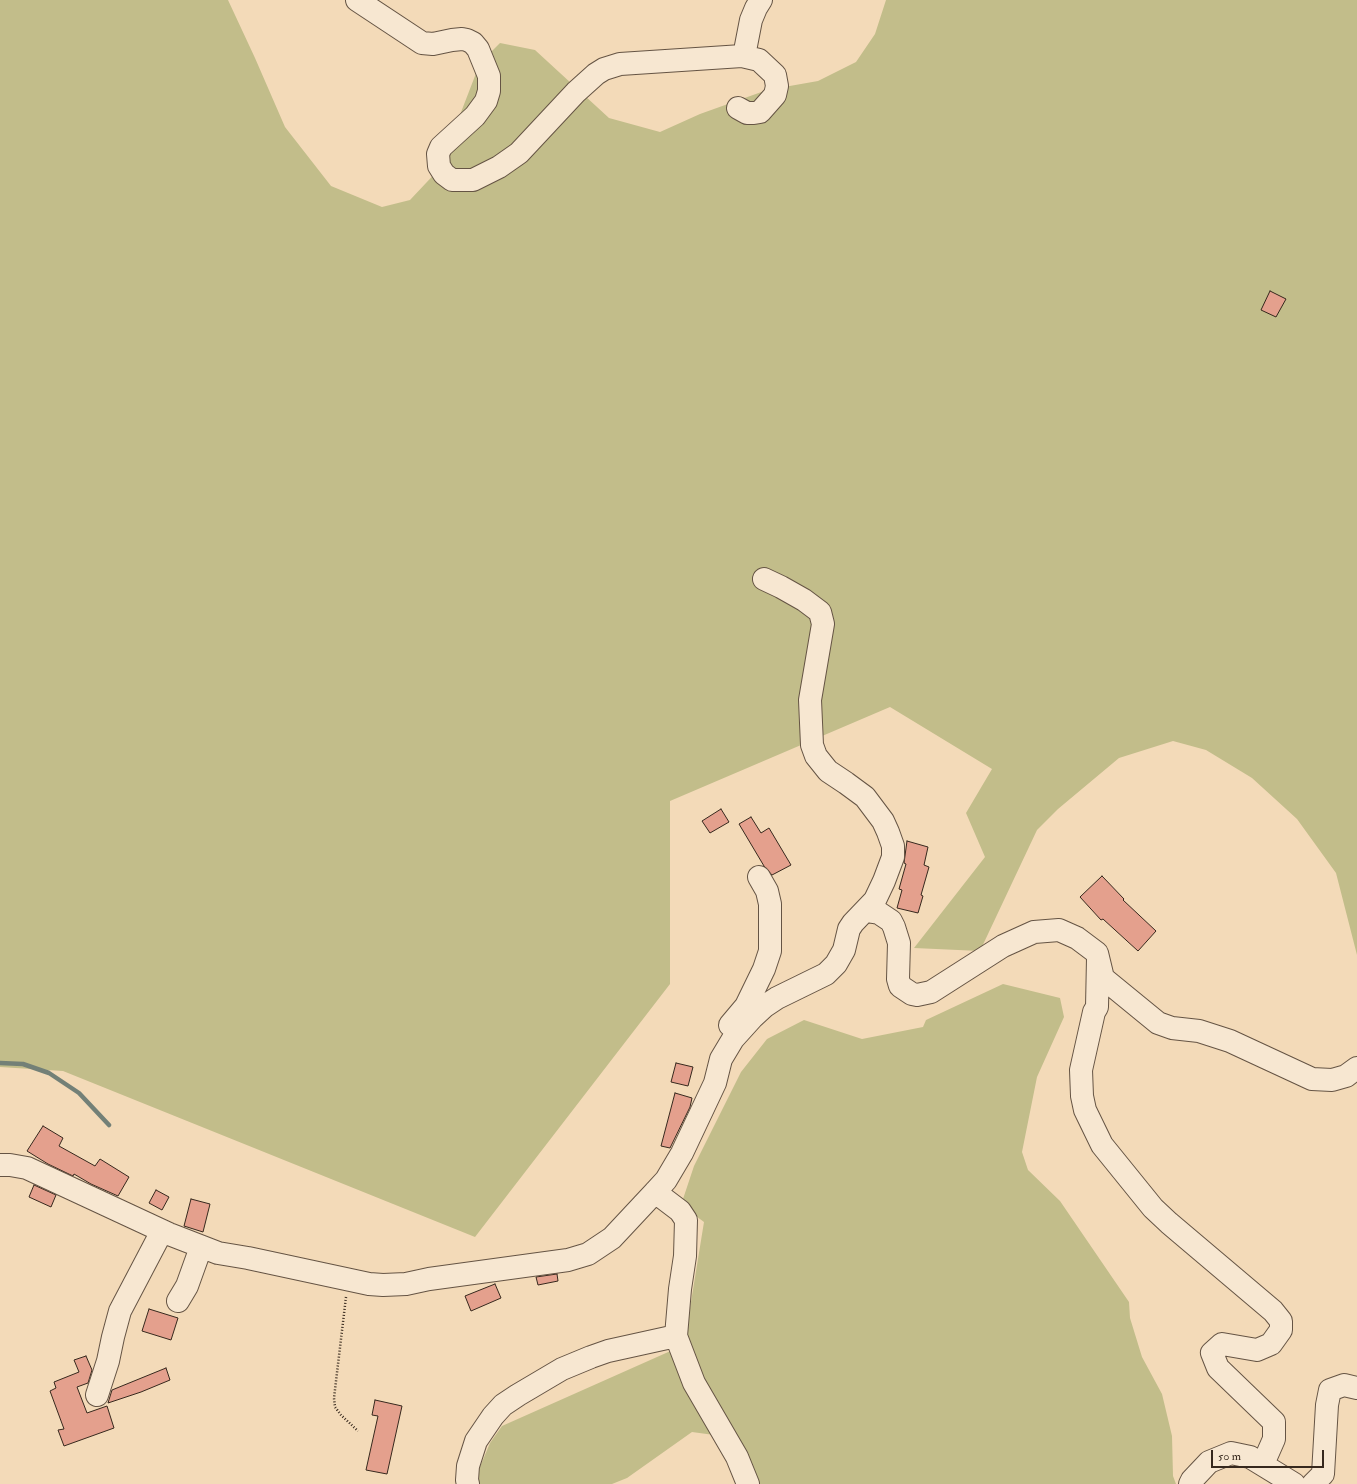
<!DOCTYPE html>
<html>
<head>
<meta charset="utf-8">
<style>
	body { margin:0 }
	#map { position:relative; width:1357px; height:1484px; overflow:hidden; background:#f3dab8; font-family:"IM FELL Double Pica",serif }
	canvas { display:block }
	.scale { position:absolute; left:1211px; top:1450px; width:113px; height:18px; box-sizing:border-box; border:2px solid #36281d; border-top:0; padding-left:5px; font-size:12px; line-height:14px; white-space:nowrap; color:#36281d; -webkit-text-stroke:3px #f7e7d1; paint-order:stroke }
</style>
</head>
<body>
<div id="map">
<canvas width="1357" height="1484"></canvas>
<div class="scale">50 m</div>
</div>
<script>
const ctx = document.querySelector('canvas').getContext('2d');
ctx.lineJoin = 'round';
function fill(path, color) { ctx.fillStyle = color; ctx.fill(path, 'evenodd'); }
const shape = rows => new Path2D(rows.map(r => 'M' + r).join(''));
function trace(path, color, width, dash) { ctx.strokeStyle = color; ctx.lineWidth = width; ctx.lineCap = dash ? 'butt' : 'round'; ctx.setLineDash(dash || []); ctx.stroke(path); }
fill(shape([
	[0,0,228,0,255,58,285,127,331,186,382,207,410,200,442,166,458,120,480,63,500,43,535,50,609,118,660,132,700,114,767,90,818,81,856,62,875,34,886,0,1357,0,1357,955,1336,873,1297,819,1252,778,1206,750,1173,741,1119,758,1058,809,1037,830,980,951,914,948,985,857,966,813,992,769,890,707,670,801,670,984,475,1237,63,1071,0,1067],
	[1003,984,1060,998,1064,1017,1037,1077,1022,1152,1028,1170,1060,1201,1129,1302,1130,1318,1142,1357,1162,1394,1172,1436,1173,1476,1176,1484,749,1484,714,1435,692,1432,627,1478,612,1484,476,1484,477,1474,490,1443,502,1426,684,1345,704,1222,681,1205,694,1166,741,1072,767,1039,804,1020,862,1039,923,1027,926,1020]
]), '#c2bd8a');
trace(shape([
	[0,1063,23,1064,49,1073,79,1093,109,1125]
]), '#738077', 4.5);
const building = shape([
	[1270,291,1286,299,1276,317,1261,310,1270,291],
	[721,809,729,822,710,833,702,821,721,809],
	[751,817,761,833,769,828,791,865,772,875,764,866,739,824,751,817],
	[907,841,928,847,924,865,929,867,921,895,923,896,918,913,897,908,902,890,899,889,906,864,904,863,907,841],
	[1102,876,1124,899,1123,900,1156,931,1138,951,1103,919,1101,920,1080,897,1102,876],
	[676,1063,693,1067,688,1086,671,1082,676,1063],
	[675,1093,692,1098,690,1107,670,1148,661,1146,675,1093],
	[43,1126,63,1138,59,1146,95,1166,100,1159,129,1177,118,1196,91,1184,74,1174,73,1176,48,1164,27,1151,43,1126],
	[34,1185,56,1195,51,1207,29,1197,34,1185],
	[156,1190,169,1197,162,1210,149,1203,156,1190],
	[191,1199,210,1204,203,1232,184,1226,191,1199],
	[557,1274,558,1281,538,1285,536,1277,557,1274],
	[495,1284,501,1298,471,1311,465,1296,495,1284],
	[149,1309,178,1318,171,1340,142,1331,149,1309],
	[86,1356,92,1370,88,1383,77,1387,87,1413,107,1406,114,1428,64,1446,58,1430,64,1429,50,1391,56,1388,54,1382,79,1372,74,1360,86,1356],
	[166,1368,170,1380,141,1392,108,1403,112,1390,166,1368],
	[375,1400,402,1406,387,1474,366,1470,378,1416,372,1415,375,1400]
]);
fill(building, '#e4a08d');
trace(building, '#36281d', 1);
const minor = shape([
	[357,0,422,43,433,44,452,40,462,39,467,40,473,43,478,49,489,76,489,91,486,101,475,116,441,147,438,154,439,166,444,174,452,180,473,180,499,167,519,153,576,92,596,74,604,69,620,64,742,56,759,60,775,75,777,86,775,95,760,112,754,113,747,113,738,108],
	[744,56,751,20,756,8,761,0],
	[866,911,879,913,891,921,894,927,899,943,898,979,900,986,912,994,917,995,931,992,1003,946,1034,932,1059,930,1077,938,1097,953,1103,978,1158,1023,1172,1028,1199,1031,1230,1041,1312,1079,1332,1080,1346,1076,1357,1068],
	[1098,958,1097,1007,1094,1012,1081,1070,1082,1096,1085,1110,1102,1145,1153,1208,1169,1223,1273,1311,1281,1321,1281,1330,1271,1344,1257,1350,1222,1344,1212,1353,1218,1368,1274,1422,1274,1439,1263,1464],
	[730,1025,746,1006,764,969,770,951,770,904,767,891,759,877],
	[0,1165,10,1165,27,1168,169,1234,218,1253,248,1258,369,1284,383,1285,406,1284,429,1279,568,1260,588,1254,612,1238,655,1192,666,1180,682,1153,715,1083,721,1059,733,1039,752,1018,765,1006,777,998,826,974,836,964,844,950,849,929,853,923,875,900,884,881,893,857,893,846,888,832,883,821,865,797,846,783,828,771,816,756,812,745,810,700,823,624,820,612,804,600,781,587,764,579],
	[655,1192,680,1211,686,1220,685,1256,680,1289,676,1336,694,1383,737,1457,748,1484],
	[178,1301,187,1286,201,1247],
	[97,1395,108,1361,113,1337,120,1311,162,1231],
	[468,1484,467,1480,468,1466,476,1441,493,1416,503,1405,518,1395,562,1369,591,1357,608,1351,676,1336],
	[1190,1484,1192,1480,1209,1462,1231,1453,1250,1457,1294,1484],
	[1313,1484,1323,1474,1327,1405,1330,1390,1344,1385,1357,1388]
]);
trace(minor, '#655444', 24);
trace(shape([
	[346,1297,334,1398,335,1407,341,1415,358,1431]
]), '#36281d', 2.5, [1, 2]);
trace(minor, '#f7e7d1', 22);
</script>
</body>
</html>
